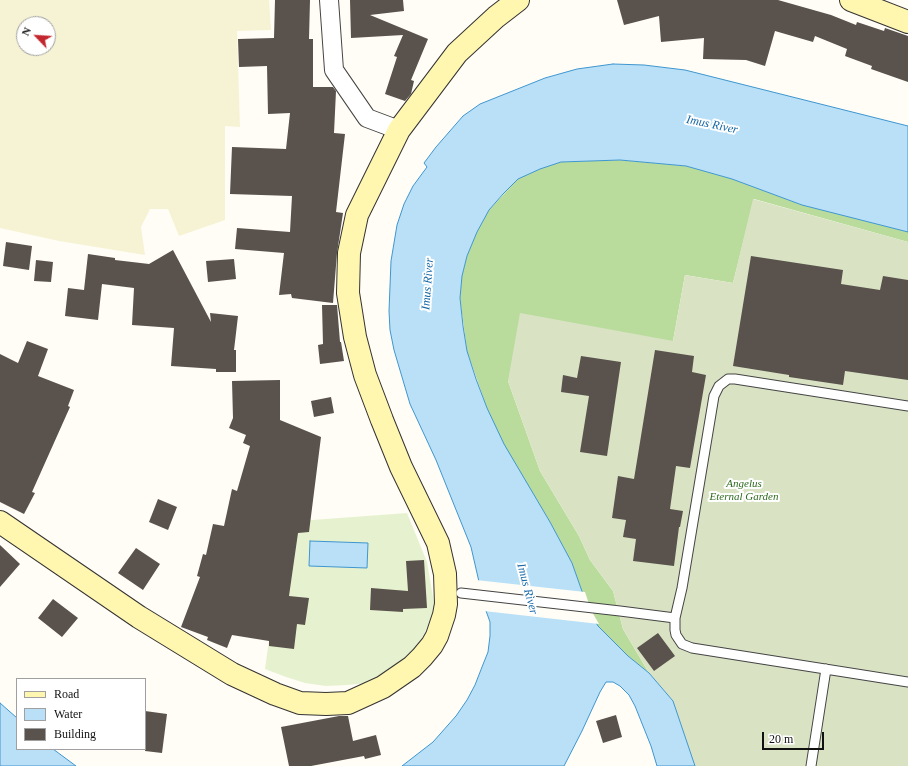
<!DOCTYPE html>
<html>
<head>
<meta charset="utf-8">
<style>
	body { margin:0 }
	#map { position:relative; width:908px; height:766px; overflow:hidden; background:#fffdf5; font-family:Georgia,serif }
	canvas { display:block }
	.legend { position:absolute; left:16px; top:678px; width:130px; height:72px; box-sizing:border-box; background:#fff; border:1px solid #a0a0a0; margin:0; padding:5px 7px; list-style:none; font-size:12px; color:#111 }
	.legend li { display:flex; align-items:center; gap:8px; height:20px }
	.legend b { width:20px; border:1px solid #a0a0a0 }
	.north { position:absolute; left:16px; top:16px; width:40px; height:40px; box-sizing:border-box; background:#fff; border:1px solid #a0a0a0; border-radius:50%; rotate:295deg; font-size:11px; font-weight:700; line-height:16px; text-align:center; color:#111 }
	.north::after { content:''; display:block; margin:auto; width:14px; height:18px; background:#c4262e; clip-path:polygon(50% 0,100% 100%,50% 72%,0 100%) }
	.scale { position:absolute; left:762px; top:732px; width:62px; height:18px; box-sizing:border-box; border:2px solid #111; border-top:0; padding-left:5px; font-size:12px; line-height:14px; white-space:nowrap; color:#111; -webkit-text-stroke:3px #fff; paint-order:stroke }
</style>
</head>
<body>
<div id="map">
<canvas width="908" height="766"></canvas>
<ul class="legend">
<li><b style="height:5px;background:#fff6b0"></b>Road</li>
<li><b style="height:11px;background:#b9e0f7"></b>Water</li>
<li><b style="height:11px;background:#5a524d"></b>Building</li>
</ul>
<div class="north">N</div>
<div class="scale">20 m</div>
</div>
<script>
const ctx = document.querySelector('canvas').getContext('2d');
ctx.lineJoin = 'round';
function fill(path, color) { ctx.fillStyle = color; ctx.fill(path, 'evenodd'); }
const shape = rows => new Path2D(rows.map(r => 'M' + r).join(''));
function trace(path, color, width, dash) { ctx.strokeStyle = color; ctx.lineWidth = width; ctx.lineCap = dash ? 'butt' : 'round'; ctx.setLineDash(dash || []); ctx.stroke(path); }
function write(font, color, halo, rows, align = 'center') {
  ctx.font = font + ' Georgia,serif'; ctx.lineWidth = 4; ctx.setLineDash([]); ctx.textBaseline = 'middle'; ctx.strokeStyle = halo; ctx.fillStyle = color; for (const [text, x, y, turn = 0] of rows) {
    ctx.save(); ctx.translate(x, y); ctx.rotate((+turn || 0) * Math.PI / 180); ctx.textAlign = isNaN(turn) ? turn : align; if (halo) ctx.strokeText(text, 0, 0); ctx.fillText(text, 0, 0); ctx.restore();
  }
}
fill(shape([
	[0,0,269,0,271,30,237,31,240,127,225,126,225,220,179,236,168,209,150,209,141,227,145,255,59,241,0,228],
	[24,24,48,24,48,48,24,48]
]), '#f6f3d4');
fill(shape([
	[620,160,686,166,732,179,802,205,908,232,908,242,754,199,733,283,685,275,673,341,508,381,540,471,579,536,590,560,613,591,623,629,649,673,628,656,598,626,589,611,572,563,550,522,503,444,487,408,467,351,460,298,462,276,467,256,477,232,489,210,518,179,540,169,561,162]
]), '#b9dc9c');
fill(shape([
	[753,199,908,242,908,766,695,766,673,701,649,673,623,629,613,591,590,560,579,536,540,471,508,381,520,313,673,341,685,275,733,283]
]), '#d9e3c4');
fill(shape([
	[407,513,427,562,434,603,431,619,419,645,407,658,390,671,369,683,347,685,326,686,305,683,286,677,265,669,285,522]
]), '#e6f2cf');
const water = shape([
	[613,64,644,65,685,70,908,126,908,232,802,205,732,179,686,166,620,160,561,162,540,169,518,179,503,194,489,210,477,232,467,256,462,276,460,298,463,326,467,351,476,379,487,408,504,444,550,522,572,563,589,611,598,626,628,656,649,673,673,701,695,766,657,766,651,746,635,706,629,695,620,686,613,682,606,682,600,692,582,731,564,766,402,766,433,742,456,716,467,700,475,685,482,667,488,652,490,636,490,622,485,608,471,547,436,460,410,404,394,350,390,330,389,311,391,261,397,225,404,204,413,186,427,167,424,163,436,147,463,116,480,104,545,78,577,69,613,64],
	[310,541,368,543,367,568,309,566,310,541],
	[0,703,17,718,17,749,53,749,76,766,0,766,0,703]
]);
fill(water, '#b9e0f7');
trace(water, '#3f96cf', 1);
fill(shape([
	[476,580,585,592,591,610,599,624,484,611]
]), '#fffdf5');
fill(shape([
	[275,0,310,0,309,39,313,39,313,87,333,87,336,91,334,133,345,134,336,212,343,213,337,253,333,303,292,298,291,294,279,295,284,253,235,249,237,228,290,232,292,196,230,194,232,147,286,149,290,113,268,114,267,66,239,67,238,39,274,38],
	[350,0,403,0,404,11,370,15,428,39,411,80,414,81,411,94,405,101,385,94,397,57,394,56,403,35,351,38],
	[617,0,778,0,831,15,856,25,857,22,884,31,885,28,908,36,908,82,871,69,872,66,845,56,847,49,815,36,813,42,775,31,765,66,746,60,703,59,704,38,661,42,659,16,624,25],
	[6,242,32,246,29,270,3,266],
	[173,250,211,322,210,313,238,316,234,350,236,350,236,372,216,372,216,369,171,366,174,328,132,325,134,288,102,284,98,320,65,316,68,288,84,290,88,254,115,258,115,260,149,264],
	[751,256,843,270,841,284,880,290,883,276,908,280,908,380,845,371,843,385,789,377,789,375,733,366],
	[234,259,236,279,208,282,206,261],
	[36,260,53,262,51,282,34,281],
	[322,305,337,305,340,342,341,342,344,361,320,364,318,345,323,344],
	[27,341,48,349,38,376,74,390,68,406,70,407,32,492,35,493,24,514,0,502,0,354,18,363],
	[655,350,694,356,692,372,706,375,690,468,676,466,670,509,683,511,680,527,679,527,674,566,633,561,636,539,623,537,626,520,612,518,618,476,634,479],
	[581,356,621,362,607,456,580,452,589,396,561,392,563,375,577,378],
	[280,380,280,420,321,437,309,532,298,533,289,596,309,598,305,625,297,624,294,649,269,646,269,641,232,635,227,648,207,640,208,637,181,627,200,577,197,576,203,554,206,555,213,524,224,526,232,489,237,491,250,446,243,443,246,435,229,428,233,418,232,381],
	[331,397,334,413,314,417,311,401],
	[158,499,177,507,168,530,149,522],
	[0,545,20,564,0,587],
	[136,548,160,564,143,590,118,573],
	[424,560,427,608,403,609,403,612,370,610,371,588,408,591,406,561],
	[53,599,78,618,62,637,38,618],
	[658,633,675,656,654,671,637,648],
	[145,711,167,714,162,753,145,751],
	[616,715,622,737,603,743,596,721],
	[339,716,348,716,353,741,376,735,381,755,365,759,364,756,311,766,289,766,281,727]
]), '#5a524d');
const lane = shape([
	[908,406,735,379,728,379,719,386,714,396,682,588,675,618,675,630,676,635,682,644,692,648,908,682],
	[461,593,620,611,675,618],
	[811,766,826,669]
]);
const street = shape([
	[329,0,334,70,367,118,399,130]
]);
const secondary = shape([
	[851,0,908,22],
	[0,522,139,617,232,674,275,694,300,703,326,704,348,703,383,687,412,667,422,657,432,645,437,636,444,615,446,604,445,574,438,543,401,467,382,420,365,375,355,337,348,293,349,253,357,215,399,130,457,53,496,17,518,0]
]);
trace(lane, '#444', 11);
trace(street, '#444', 20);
trace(secondary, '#333', 24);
trace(lane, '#fff', 9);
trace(street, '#fff', 18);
trace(secondary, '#fff6b0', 22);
write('italic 11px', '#2f6b1f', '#fff', [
	["Angelus",744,484],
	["Eternal Garden",744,497]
]);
write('italic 12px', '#1768a6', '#fff', [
	["Imus River",712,125,12],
	["Imus River",428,284,-86],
	["Imus River",527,589,75]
]);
</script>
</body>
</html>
